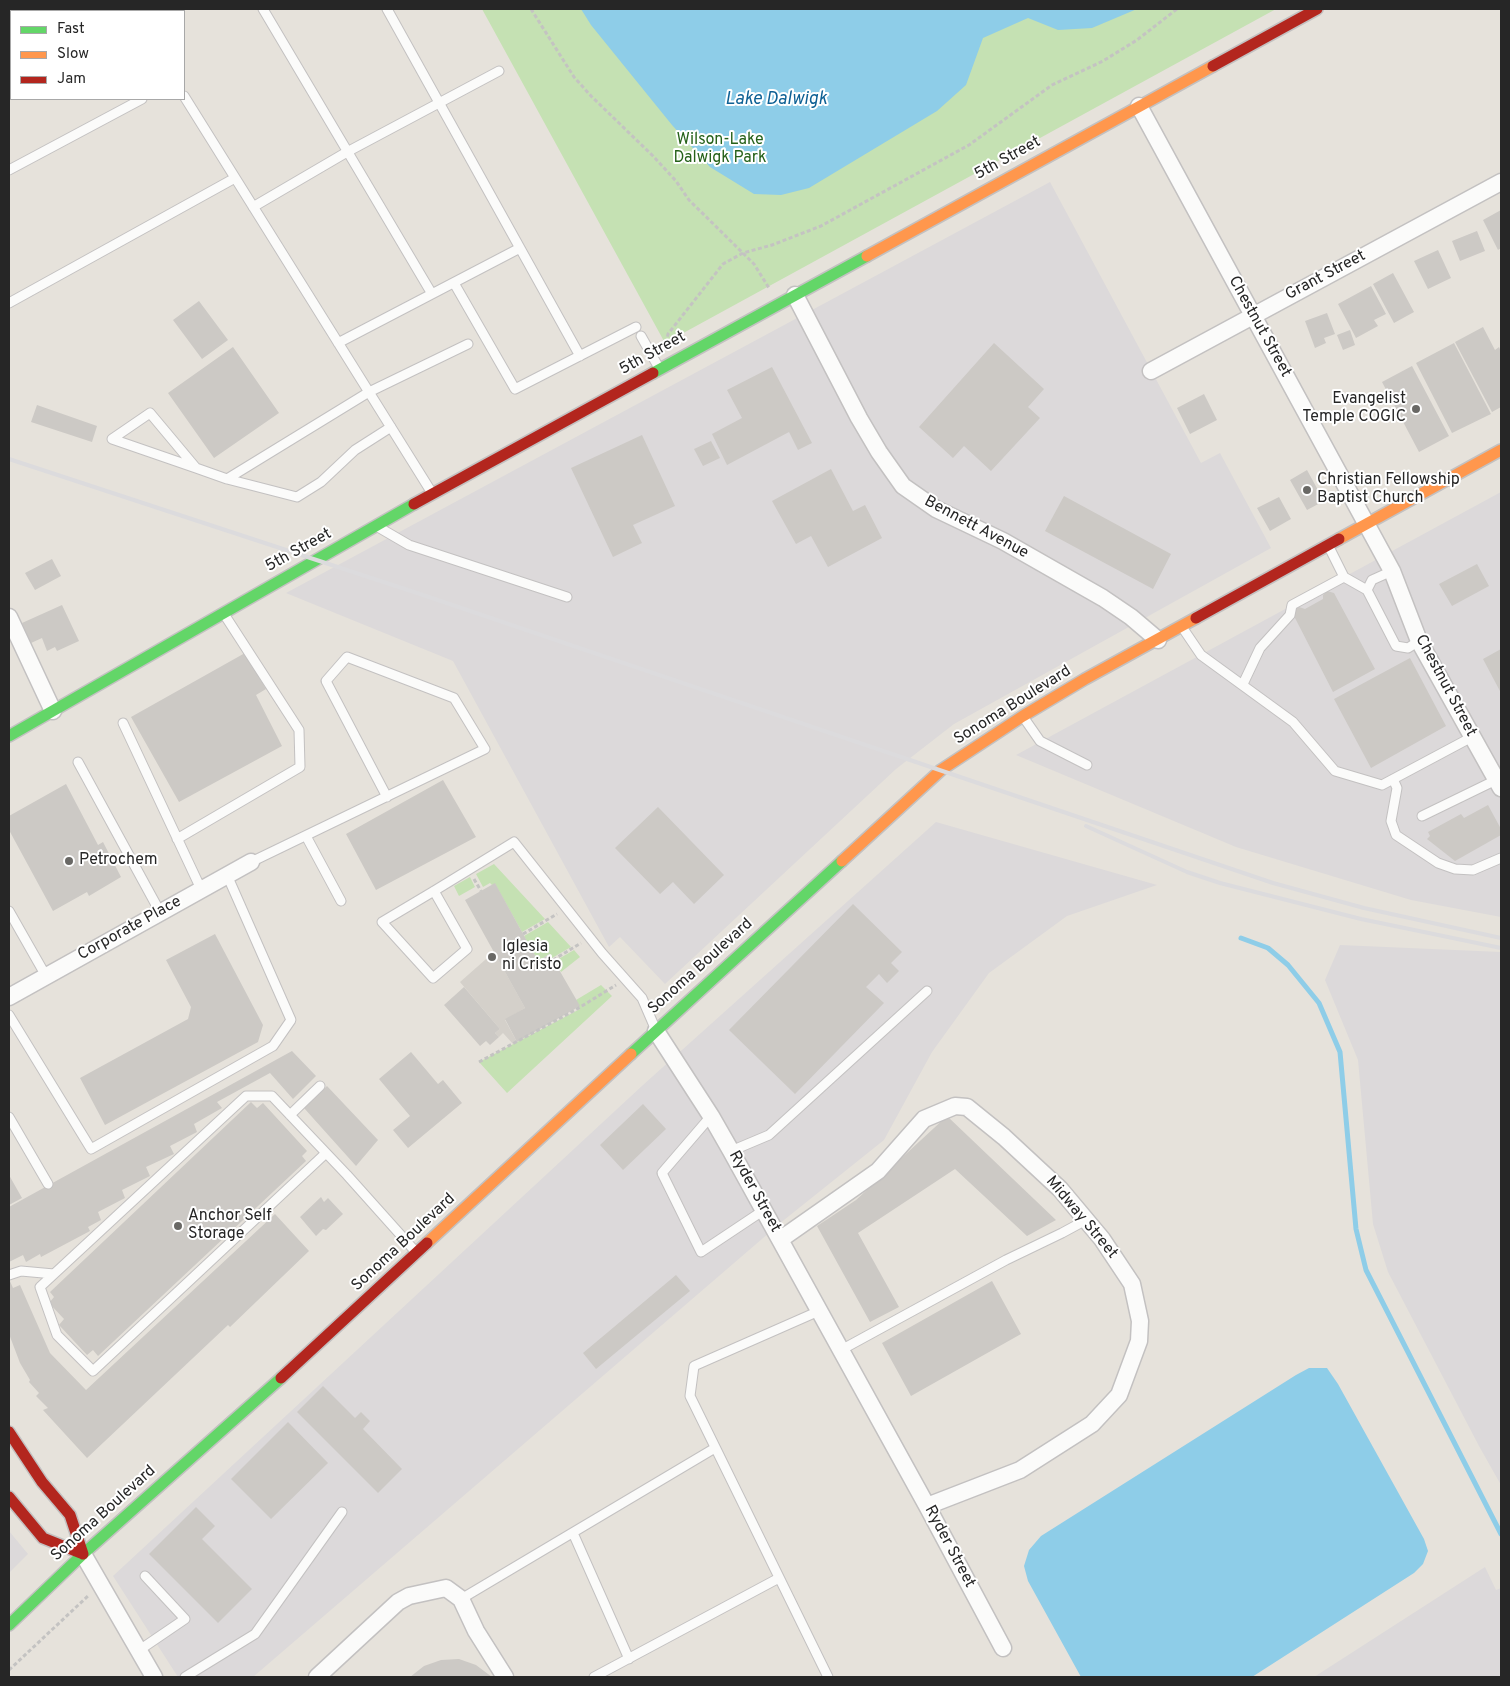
<!DOCTYPE html>
<html>
<head>
<meta charset="utf-8">
<style>
	body { margin:0 }
	#map { position:relative; width:1510px; height:1686px; overflow:hidden; background:#e6e2db; font-family:Overpass,sans-serif }
	canvas { display:block }
	.frame { position:absolute; inset:0; border:10px solid #262626; pointer-events:none }
	.legend { position:absolute; left:10px; top:10px; width:175px; height:90px; box-sizing:border-box; background:#fff; border:1px solid #a8a8a8; margin:0; padding:6px 9px; list-style:none; font-size:15px; color:#262626 }
	.legend li { display:flex; align-items:center; gap:10px; height:25px }
	.legend b { width:25px; border:1px solid #a8a8a8 }
</style>
</head>
<body>
<div id="map">
<canvas width="1510" height="1686"></canvas>
<div class="frame"></div>
<ul class="legend">
<li><b style="height:6px;background:#63d668"></b>Fast</li>
<li><b style="height:6px;background:#ff974d"></b>Slow</li>
<li><b style="height:6px;background:#b3261e"></b>Jam</li>
</ul>
</div>
<script>
const ctx = document.querySelector('canvas').getContext('2d');
ctx.lineJoin = 'round';
function fill(path, color) { ctx.fillStyle = color; ctx.fill(path, 'evenodd'); }
const shape = rows => new Path2D(rows.map(r => 'M' + r).join(''));
function trace(path, color, width, dash) { ctx.strokeStyle = color; ctx.lineWidth = width; ctx.lineCap = dash ? 'butt' : 'round'; ctx.setLineDash(dash || []); ctx.stroke(path); }
function write(font, color, halo, rows, align = 'center') {
  ctx.font = font + ' Overpass,sans-serif'; ctx.lineWidth = 4; ctx.setLineDash([]); ctx.textBaseline = 'middle'; ctx.strokeStyle = halo; ctx.fillStyle = color; for (const [text, x, y, turn = 0] of rows) {
    ctx.save(); ctx.translate(x, y); ctx.rotate((+turn || 0) * Math.PI / 180); ctx.textAlign = isNaN(turn) ? turn : align; if (halo) ctx.strokeText(text, 0, 0); ctx.fillText(text, 0, 0); ctx.restore();
  }
}
fill(shape([
	[1050,182,1201,463,1220,453,1271,548,954,724,896,769,665,984,620,937,609,947,453,661,286,593],
	[1501,492,1501,917,1411,900,1236,847,1016,755],
	[936,822,1157,885,1067,916,989,973,932,1052,884,1140,784,1220,253,1677,178,1677,113,1576,643,1085],
	[1340,945,1501,952,1501,1485,1479,1446,1388,1272,1373,1224,1358,1060,1325,980],
	[9,1531,28,1554,9,1573],
	[1485,1567,1496,1590,1501,1588,1501,1677,1314,1677]
]), '#dcd9da');
fill(shape([
	[482,9,1276,9,665,343],
	[494,864,545,919,522,932,495,884,492,885,490,883,483,887,476,874],
	[470,877,475,887,459,896,454,886],
	[548,922,571,947,552,958,550,954,538,961,524,936],
	[574,950,580,957,561,972,555,961],
	[601,985,612,996,507,1093,479,1062,580,1009,576,1000]
]), '#c5e1b3');
fill(shape([
	[494,952,525,1008,505,1020,517,1042,513,1044,503,1033,499,1037,495,1033,500,1029,460,982]
]), '#d4d0ca');
fill(shape([
	[581,9,1137,9,1092,28,1058,30,1028,18,983,38,966,85,937,111,809,188,781,195,754,194,710,167,672,125,591,25],
	[1309,1368,1327,1368,1338,1384,1424,1539,1428,1551,1423,1564,1414,1573,1252,1677,1081,1677,1028,1581,1024,1566,1029,1550,1041,1536,1296,1375]
]), '#8ecde8');
trace(shape([
	[1241,938,1268,948,1288,965,1319,1003,1340,1052,1356,1229,1366,1270,1501,1534]
]), '#8ecde8', 5);
fill(shape([
	[1501,210,1501,248,1498,250,1483,220],
	[1477,231,1485,251,1460,261,1452,241],
	[1438,250,1451,278,1428,289,1414,261],
	[1393,273,1414,312,1394,323,1373,284],
	[1371,286,1386,314,1374,320,1378,326,1356,338,1338,304],
	[199,301,228,340,202,359,173,320],
	[1327,313,1335,334,1324,338,1326,343,1315,348,1305,321],
	[1483,327,1495,350,1499,347,1501,352,1501,407,1492,412,1455,342],
	[1350,330,1355,345,1343,350,1337,335],
	[994,343,1044,389,1028,407,1040,418,991,471,964,446,953,458,919,427],
	[1454,343,1491,414,1452,433,1416,363],
	[233,347,279,413,214,458,168,393],
	[1412,366,1449,436,1419,452,1382,382],
	[772,367,812,443,798,450,789,432,727,465,712,434,742,418,727,390],
	[1204,394,1217,420,1190,434,1177,408],
	[37,405,97,426,92,442,31,422],
	[642,435,675,506,633,525,642,543,613,557,571,468],
	[711,441,720,458,703,466,694,449],
	[831,469,853,511,865,505,882,538,828,567,811,536,796,544,772,501],
	[1307,470,1324,501,1307,510,1290,480],
	[1064,496,1171,554,1153,589,1045,531],
	[1279,497,1291,519,1270,531,1257,508],
	[52,559,61,576,35,590,25,573],
	[1477,564,1489,586,1452,606,1439,584],
	[1327,591,1334,593,1375,669,1333,692,1294,616,1294,610,1299,607,1305,609,1323,599,1323,595],
	[62,605,79,641,57,651,55,647,47,651,42,638,31,643,22,623],
	[1501,649,1501,693,1483,659],
	[245,653,266,689,256,695,282,746,179,802,131,717],
	[1410,658,1446,726,1371,768,1334,699],
	[443,780,476,837,376,890,346,834],
	[66,784,98,845,103,842,121,877,89,896,87,892,53,911,9,830,9,816],
	[1488,805,1501,829,1501,835,1455,861,1427,839,1430,836,1428,832,1461,814,1464,818],
	[658,807,724,875,694,904,673,882,660,894,615,848],
	[495,883,538,961,550,954,580,1006,517,1042,505,1019,525,1008,465,900],
	[853,904,902,952,891,963,899,971,887,983,879,974,866,987,884,1003,795,1094,729,1030],
	[215,934,263,1025,258,1042,105,1125,80,1078,188,1019,191,1007,166,960],
	[464,987,500,1029,495,1033,499,1037,490,1045,486,1041,480,1046,444,1005],
	[292,1051,316,1076,293,1099,270,1073,217,1102,222,1108,194,1124,197,1132,170,1146,174,1154,146,1167,150,1176,122,1190,125,1198,98,1212,101,1220,88,1227,90,1231,41,1257,40,1254,26,1262,23,1255,9,1262,9,1207],
	[411,1052,438,1084,443,1080,462,1103,408,1148,393,1130,410,1116,379,1079],
	[327,1086,378,1140,356,1166,304,1108],
	[251,1102,257,1108,263,1103,307,1151,302,1156,306,1161,98,1356,93,1350,87,1355,59,1325,64,1319,49,1303,54,1297,50,1292],
	[643,1104,666,1129,623,1170,600,1145],
	[947,1116,1056,1220,1027,1236,955,1169,858,1233,899,1307,870,1322,817,1226,856,1200],
	[9,1175,22,1198,9,1205],
	[321,1197,324,1202,328,1198,343,1214,326,1230,323,1229,316,1236,300,1217],
	[275,1214,309,1251,230,1327,228,1325,87,1458,43,1410,48,1408,36,1396,39,1393,29,1382,30,1380,20,1363,9,1334,9,1279,13,1288,20,1285,50,1353,86,1390],
	[676,1275,690,1291,596,1369,583,1353],
	[992,1281,1021,1334,911,1396,882,1343],
	[323,1386,355,1418,361,1412,370,1421,363,1429,402,1469,378,1493,297,1412],
	[288,1422,328,1463,271,1519,231,1479],
	[196,1507,215,1526,202,1539,252,1589,218,1623,149,1554],
	[459,1659,476,1665,492,1677,410,1677,424,1666,441,1660]
]), '#ccc9c5');
const lane = shape([
	[136,9,137,11],
	[263,9,432,294],
	[387,9,580,356],
	[9,86,11,85],
	[184,96,432,493],
	[9,170,142,99],
	[253,207,347,152,499,71],
	[454,283,515,389,636,327],
	[9,303,235,178],
	[641,336,659,368],
	[338,343,520,248],
	[196,468,150,413,112,439,196,468,227,479,297,497,321,482,355,450,391,427],
	[227,479,369,392,468,344],
	[378,527,409,545,567,597],
	[1329,547,1344,577,1367,590],
	[1392,571,1372,580,1367,590,1396,646,1408,648,1419,641],
	[1182,627,1201,655,1293,722,1335,771,1382,785,1472,737],
	[1243,684,1260,648,1290,615,1292,605,1344,577],
	[1024,718,1040,741,1087,765],
	[123,723,201,889],
	[78,762,160,912],
	[1393,779,1397,788,1391,821,1396,835,1438,863,1455,869,1473,870,1501,858],
	[1422,816,1496,780],
	[306,836,341,901],
	[177,839,300,767,299,730,224,614],
	[251,862,485,749,454,698,347,657,326,681,387,797],
	[434,891,467,949,433,978,382,922,434,891,514,842,602,953,642,998,655,1028],
	[9,911,46,976],
	[9,1015,91,1149,273,1046,291,1020,227,875],
	[290,1115,320,1086],
	[711,1116,662,1173,701,1252,764,1210],
	[9,1117,48,1184],
	[731,1151,769,1135,927,991],
	[326,1153,93,1371,57,1335,40,1287,246,1096,272,1096,347,1175,415,1251],
	[9,1275,21,1271,54,1274],
	[819,1311,694,1366,690,1396,828,1677],
	[841,1350,1006,1260,1062,1233,1086,1220],
	[573,1533,629,1659],
	[461,1599,715,1448],
	[138,1651,185,1619,145,1576],
	[185,1677,255,1634,342,1512],
	[594,1677,779,1578]
]);
const street = shape([
	[1139,106,1392,571,1419,641,1501,788],
	[795,295,859,418,879,452,903,486,936,509,1003,541,1103,598,1131,617,1158,640],
	[1151,371,1501,182],
	[9,617,53,711],
	[9,997,251,862],
	[656,1031,711,1116,731,1151,927,1506,1003,1648],
	[781,1239,878,1171,924,1119,955,1106,967,1107,1004,1137,1060,1189,1102,1239,1132,1284,1140,1321,1139,1341,1119,1395,1092,1424,1020,1470,927,1506],
	[83,1554,154,1677],
	[317,1677,398,1602,409,1596,446,1588,461,1599,476,1631,505,1677]
]);
const fast = shape([
	[653,373,867,256],
	[9,736,414,504],
	[631,1054,842,861],
	[9,1625,83,1554,281,1378]
]);
const slow = shape([
	[867,256,1213,66],
	[1339,539,1501,450],
	[842,861,941,770,1023,716,1085,679,1196,618],
	[427,1243,631,1054]
]);
const jam = shape([
	[1213,66,1317,9],
	[414,504,653,373],
	[1196,618,1339,539],
	[281,1378,427,1243],
	[9,1432,42,1482,70,1515,83,1554],
	[9,1497,43,1538,83,1554]
]);
trace(lane, '#c3c1c1', 11);
trace(street, '#c3c1c1', 19);
trace(fast, '#c3c1c1', 14);
trace(slow, '#c3c1c1', 14);
trace(jam, '#c3c1c1', 14);
trace(shape([
	[531,9,574,77,591,96,653,156,676,181,689,200,754,264,769,288],
	[666,343,668,334,723,264,743,253,772,245,821,226,969,145,1052,85,1103,61,1137,40,1177,9],
	[474,879,481,891],
	[523,934,557,914],
	[553,960,581,943],
	[479,1062,577,1009,616,985],
	[9,1670,89,1595]
]), '#c4c3c2', 3, [4, 2.5]);
trace(lane, '#fbfbfa', 9);
trace(street, '#fbfbfa', 16);
trace(fast, '#63d668', 11);
trace(slow, '#ff974d', 11);
trace(jam, '#b3261e', 11);
trace(shape([
	[9,459,420,594,1273,883,1364,908,1501,938],
	[1086,826,1187,872,1220,883,1361,919,1501,948]
]), '#dcdbdd', 4);
for (const [x, y, r, color] of [
	[1416,409,5,"#696865"],
	[1307,490,5,"#696865"],
	[69,861,5,"#696865"],
	[492,957,5,"#696865"],
	[178,1226,5,"#696865"]
]) { const dot = new Path2D(); dot.arc(x, y, r, 0, 2 * Math.PI); ctx.fillStyle = color; ctx.fill(dot); trace(dot, '#fff', 2); }
write('16px', '#256119', '#fff', [
	["Wilson-Lake",720,141],
	["Dalwigk Park",720,159]
]);
write('16px', '#262626', '#fff', [
	["5th Street",1008,159,-29],
	["Grant Street",1326,276,-28],
	["Chestnut Street",1259,327,61],
	["5th Street",653,354,-29],
	["Bennett Avenue",976,528,28],
	["5th Street",299,551,-29],
	["Chestnut Street",1445,686,62],
	["Sonoma Boulevard",1013,706,-32],
	["Corporate Place",130,929,-29],
	["Sonoma Boulevard",701,967,-42],
	["Ryder Street",754,1192,61],
	["Midway Street",1081,1218,50],
	["Sonoma Boulevard",404,1243,-43],
	["Sonoma Boulevard",104,1514,-42],
	["Ryder Street",949,1547,62]
]);
write('16px', '#262626', '#fff', [
	["Evangelist",1406,400,"right"],
	["Temple COGIC",1406,418,"right"],
	["Christian Fellowship",1317,481],
	["Baptist Church",1317,499],
	["Petrochem",79,861],
	["Iglesia",502,948],
	["ni Cristo",502,966],
	["Anchor Self",188,1217],
	["Storage",188,1235]
], 'left');
write('italic 18px', '#0d6094', '#fff', [
	["Lake Dalwigk",776,100]
]);
</script>
</body>
</html>
